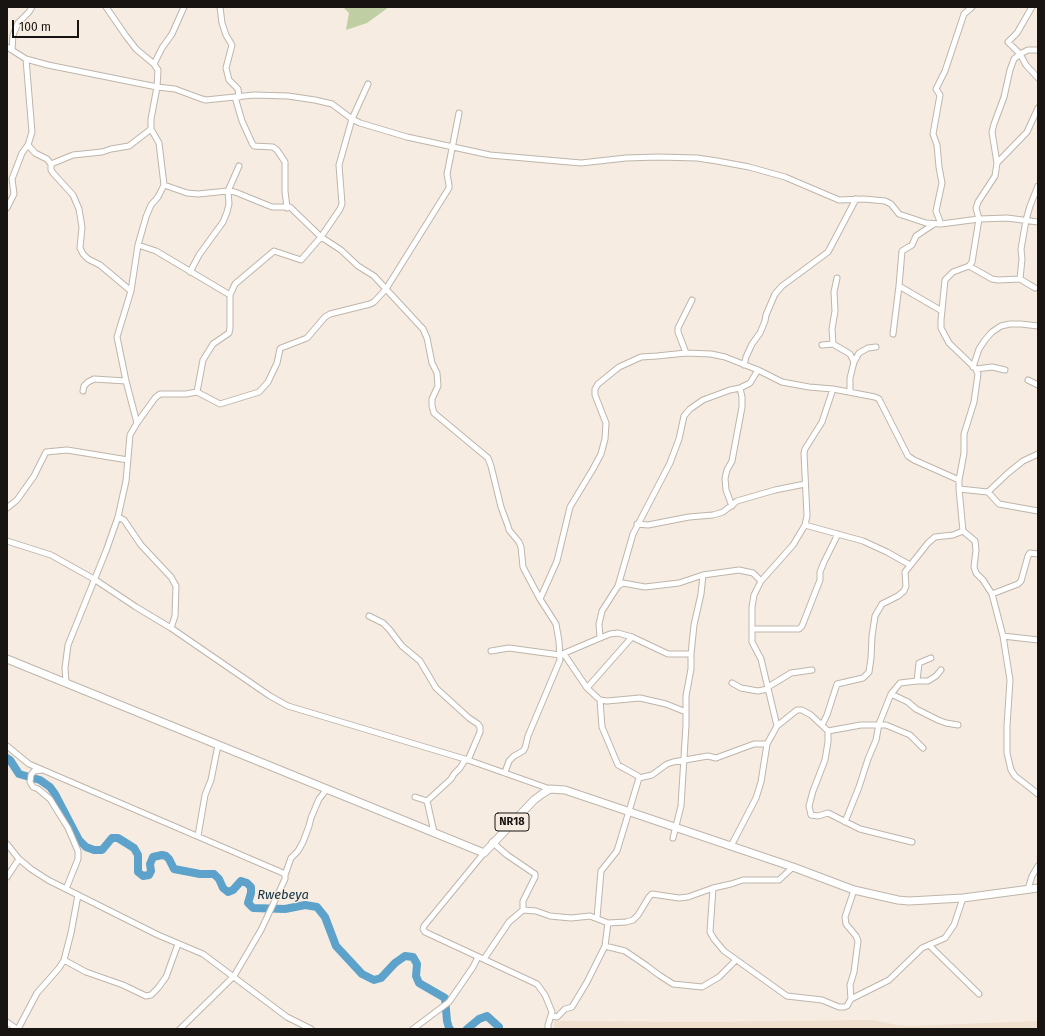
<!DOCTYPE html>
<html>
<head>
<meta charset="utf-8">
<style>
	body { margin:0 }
	#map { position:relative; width:1045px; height:1036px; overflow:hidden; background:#f6ece2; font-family:"Fira Sans",sans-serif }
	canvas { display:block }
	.frame { position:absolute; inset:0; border:8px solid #181411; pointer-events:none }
	.scale { position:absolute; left:12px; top:20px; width:67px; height:18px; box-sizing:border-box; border:2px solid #181411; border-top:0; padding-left:5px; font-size:12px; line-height:14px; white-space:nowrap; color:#181411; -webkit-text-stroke:3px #f6ece2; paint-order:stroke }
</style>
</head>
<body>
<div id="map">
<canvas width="1045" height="1036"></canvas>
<div class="frame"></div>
<div class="scale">100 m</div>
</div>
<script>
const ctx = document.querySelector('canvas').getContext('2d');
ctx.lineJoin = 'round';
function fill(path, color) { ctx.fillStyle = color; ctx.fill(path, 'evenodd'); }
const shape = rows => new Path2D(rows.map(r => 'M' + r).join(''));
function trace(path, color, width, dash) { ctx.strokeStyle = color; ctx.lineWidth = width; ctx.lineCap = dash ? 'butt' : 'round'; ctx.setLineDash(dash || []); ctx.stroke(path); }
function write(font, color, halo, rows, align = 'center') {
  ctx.font = font + ' "Fira Sans",sans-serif'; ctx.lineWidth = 3; ctx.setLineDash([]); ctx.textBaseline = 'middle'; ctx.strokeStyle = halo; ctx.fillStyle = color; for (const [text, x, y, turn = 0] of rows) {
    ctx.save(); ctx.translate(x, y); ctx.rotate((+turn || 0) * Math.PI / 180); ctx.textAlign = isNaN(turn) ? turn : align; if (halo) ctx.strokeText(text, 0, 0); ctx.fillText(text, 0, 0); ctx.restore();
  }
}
fill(shape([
	[873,1020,897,1025,909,1026,1038,1021,1038,1029,554,1029,554,1021,705,1022]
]), '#f0e0d0');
fill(shape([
	[343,7,389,7,367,23,346,30,349,13]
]), '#c0cea4');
trace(shape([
	[7,758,10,760,19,774,40,780,50,787,55,794,79,840,86,847,94,850,102,850,112,838,118,838,134,848,138,855,138,872,143,876,149,875,151,871,150,864,153,857,162,855,166,856,169,859,174,869,200,874,214,874,219,879,223,888,228,892,233,890,241,881,247,883,251,887,251,893,248,903,253,908,285,909,305,905,317,907,325,917,336,946,362,974,374,980,381,978,395,963,405,956,413,957,417,964,416,976,419,983,445,998,447,1021,449,1028,450,1029],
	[467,1029,479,1019,487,1016,499,1027,499,1029]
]), '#5da2ca', 8);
const minor = shape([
	[106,7,126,36,136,49,154,64,158,70,157,87,175,89,202,99,206,100,254,95,288,96,315,100,332,104,352,119,360,123,407,137,490,155,581,163,626,158,658,157,697,158,717,161,749,167,785,177,839,200,864,199,885,201,891,204,899,214,926,223,941,224,979,219,1007,218,1038,222],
	[220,7,222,23,226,35,232,45,226,68,229,80,238,89,239,97],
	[1032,7,1017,33,1008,42,1020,54,1026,65,1038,78],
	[7,47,26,59,48,65,157,87,151,119,151,129,159,143,164,185,158,197,151,205,146,217,138,245,131,291,117,337,126,381,137,423,130,435,126,481,118,517,106,551,68,645,65,668,66,683],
	[12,50,13,35,18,23,29,12,32,7],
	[26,59,32,132,28,145,35,153,47,159,51,164,51,170,53,173,73,195,79,209,82,227,80,248,83,254,88,259,100,265,131,291],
	[154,64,162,48,172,34,184,7],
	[235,97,242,121,252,143,254,146,273,147,277,150,285,162,285,191,287,208],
	[1038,108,1027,132,997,163,995,176,978,202,976,208,979,219,972,262,969,266,953,272,945,280,941,320,941,328,949,343,976,369,978,374,974,402,964,434,964,453,959,480,959,489,963,531,975,541,976,550,974,567,976,573,983,580,992,594,1003,636,1010,680,1007,726,1007,753,1011,770,1015,776,1038,794],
	[997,163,992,132,994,124,1004,97,1010,70,1014,59,1020,54,1028,50,1038,50],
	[51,164,73,155,102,152,111,149,129,146,151,129],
	[164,185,187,193,198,194,228,191,235,192,272,207,290,207,321,237,341,250,358,266,374,276,423,329,427,338,432,363,437,373,438,386,432,399,432,406,434,413,488,458,491,466,501,507,508,526,509,530,519,542,521,547,523,567,540,599],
	[7,208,14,194,12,179,22,153,28,145],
	[934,224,916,236,912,245,902,251,899,286,942,311],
	[941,224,936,211,942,183,939,167,937,145,933,134,940,95,936,89,945,71,964,14,972,7],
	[138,245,156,251,230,295],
	[969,266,992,279,998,280,1020,279,1035,288],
	[190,272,199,255,223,222,227,212,229,204,228,191,239,166],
	[1020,279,1022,259,1021,249,1026,220,1030,206,1038,186],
	[893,334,899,286],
	[833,344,832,329,835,311,834,292,837,278],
	[822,345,833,344,850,354,854,362,850,378,850,392],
	[686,353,678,332,678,328,692,300],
	[854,362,859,353,868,348,876,347],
	[744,365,746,357,752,344,760,333,765,321,766,315,775,294,782,286,828,252,856,199],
	[973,367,979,349,985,340,992,332,1001,326,1010,324,1021,324,1038,326],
	[976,369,992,367,1005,370],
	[1028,380,1038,385],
	[83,391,84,386,88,382,94,379,126,381],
	[197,392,203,360,213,344,229,333,230,328,230,295,235,284,274,251,301,260,321,237,340,209,342,204,339,165,352,119,368,84],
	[137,423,155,398,160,394,186,394,197,392,220,404,259,392,268,382,277,363,280,349,281,348,307,338,325,317,330,314,370,304,374,302,386,289,449,188,449,185,447,174,459,113],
	[959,489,988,492,999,504,1038,511],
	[988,492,1008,473,1023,461,1038,454],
	[732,506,726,490,725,478,727,470,732,461,742,407,742,397,740,388],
	[7,508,17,500,34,476,46,452,67,450,128,460],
	[118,517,124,520,141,545,171,577,176,586,175,616,171,628],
	[637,524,648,525,689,517,713,515,723,512,737,501,775,490,805,484],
	[805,525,863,541,887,552,910,565],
	[7,541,51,555,94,579,136,607,171,628,270,696,288,706,468,760,550,789],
	[618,586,633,534,670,463,679,439,684,416,690,409,703,400,730,390,740,388,750,383,758,370],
	[992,594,1018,584,1021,581,1028,556,1030,553,1038,554],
	[369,616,383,623,389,629,402,646,420,661,436,688,469,718,478,724,480,727,480,732,468,760],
	[752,629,799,629,802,626,820,580,820,572,824,562,838,534],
	[1003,636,1038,640],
	[600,638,599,624,602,611,618,586,623,583,645,587,679,583,703,575,739,570,753,573,761,581],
	[491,651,509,648,560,655,600,638,610,634,618,633,632,637,668,654,691,654],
	[564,654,587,688,600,700,607,701,640,698,666,704,686,712],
	[917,681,928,681,936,676,941,670],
	[732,683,741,688,758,691,768,689],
	[768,687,791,673,812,670],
	[587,688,632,637],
	[891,694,908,702,916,709,938,720,946,723,958,725],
	[822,725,827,715,837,684,863,678,869,672,871,658,872,636,875,616,882,604,898,596,904,591,906,586,905,572,928,543,935,537,953,535,963,531],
	[777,726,797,710,802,710,811,715,828,731,828,742,825,760,813,791,809,806,811,815,818,816,828,813,860,829,912,842],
	[828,731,861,725,886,725,910,735,923,748],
	[7,746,29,764,283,873,285,875,285,879,261,930,234,976,180,1029],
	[42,770,34,771,31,775,30,782,33,787,38,789,50,799,68,828,78,851,78,859,66,889],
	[505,772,509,761,514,756,523,751,525,748,528,736,560,660,559,641,556,624,540,599,557,561,570,507,593,469,601,454,605,439,606,423,595,395,595,389,598,384,619,367,641,357,657,356,686,353,711,354,725,357,758,370,782,382,809,387,833,389,875,397,879,399,908,456,914,460,959,480],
	[639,778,652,775,667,764,673,762,708,756,716,758,754,744,767,744],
	[415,797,427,801,434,832],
	[427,801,451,779,454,774,460,768,465,760],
	[845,822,859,787,868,759,876,740,879,724,891,694,900,683,917,681,919,663,931,658],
	[198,836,205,795,211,780,218,745],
	[673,838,681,806,686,725,686,696,691,669,691,654,694,625,701,594,703,575],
	[492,842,507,855,535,874,535,877,523,901,523,910],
	[7,844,19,859,31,869,48,880,158,935,203,954,287,1017,311,1029],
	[731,846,756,798,761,782,767,744,777,726,761,659,752,642,752,607,754,595,761,581,793,545,805,525,807,516,804,453,805,449,822,422,833,389],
	[484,853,424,926,423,929,425,932,537,984,545,995,552,1012,548,1025,548,1029],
	[285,875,291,858,298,851,303,842,309,826,311,818,319,799,327,789],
	[7,877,19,859],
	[713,888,710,932,714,939,724,951,787,996,822,1000,839,1007,844,1007,847,1006,851,999,889,980,922,948,945,938,954,925,963,898],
	[1028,889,1032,876,1038,866],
	[597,918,601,871,617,851,639,778,638,776,618,765,602,727,600,700],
	[608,923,605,946,625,951,647,966,659,975,673,984,702,987,719,977,736,960],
	[929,945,979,994],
	[484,959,509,922,523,910,536,911,550,916,571,918,590,916,608,923,626,922,633,920,638,915,649,897,652,894,679,898,688,897,713,888,731,884,743,880,779,880,793,867],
	[64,960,86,972,123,985,146,996,151,995,158,988,166,977,178,944],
	[851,999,850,985,854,972,858,941,856,936,846,924,845,917,854,890],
	[552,1016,557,1017,565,1009,572,1007,587,982,605,946],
	[7,1022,17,1029],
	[18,1029,37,993,59,968,64,960,71,933,78,895],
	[413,1029,449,1002,473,967,478,957]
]);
const major = shape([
	[7,659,484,853,534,800,542,794,550,789,565,790,793,867,854,890,898,900,909,901,963,898,1038,888]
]);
trace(minor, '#beb5ab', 7);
trace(major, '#beb5ab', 9);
trace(minor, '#fff', 5);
trace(major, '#fff', 7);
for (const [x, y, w] of [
	[512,822,34]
]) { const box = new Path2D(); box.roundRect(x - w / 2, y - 9, w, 18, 3); ctx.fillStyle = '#f6ece2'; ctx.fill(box); trace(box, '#181411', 1); }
write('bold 11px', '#181411', null, [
	["NR18",512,822]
]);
write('italic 13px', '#0f2f40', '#f6ece2', [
	["Rwebeya",283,895]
]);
</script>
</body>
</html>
